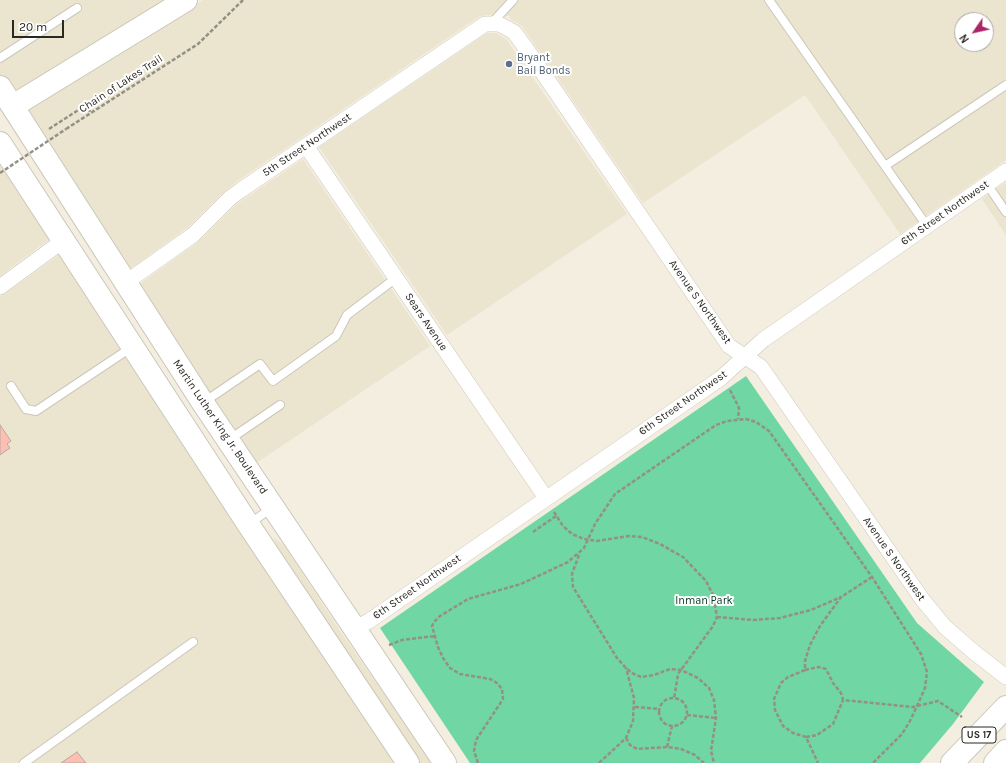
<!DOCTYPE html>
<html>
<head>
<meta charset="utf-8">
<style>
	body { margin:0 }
	#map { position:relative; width:1006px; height:763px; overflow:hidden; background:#f3eee0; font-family:Karla,sans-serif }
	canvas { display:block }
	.north { position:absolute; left:954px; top:12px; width:40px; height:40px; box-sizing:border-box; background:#fff; border:1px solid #a9a9a7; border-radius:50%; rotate:236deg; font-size:11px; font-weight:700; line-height:16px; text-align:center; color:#292822 }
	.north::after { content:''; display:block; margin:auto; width:14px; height:18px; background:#ac2468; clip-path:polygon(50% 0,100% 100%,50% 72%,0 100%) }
	.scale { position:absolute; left:12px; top:20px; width:52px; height:18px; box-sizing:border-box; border:2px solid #292822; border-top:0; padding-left:5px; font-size:12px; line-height:14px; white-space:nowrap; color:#292822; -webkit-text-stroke:3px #fff; paint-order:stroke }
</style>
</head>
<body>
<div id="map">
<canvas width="1006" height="763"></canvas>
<div class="north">N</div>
<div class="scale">20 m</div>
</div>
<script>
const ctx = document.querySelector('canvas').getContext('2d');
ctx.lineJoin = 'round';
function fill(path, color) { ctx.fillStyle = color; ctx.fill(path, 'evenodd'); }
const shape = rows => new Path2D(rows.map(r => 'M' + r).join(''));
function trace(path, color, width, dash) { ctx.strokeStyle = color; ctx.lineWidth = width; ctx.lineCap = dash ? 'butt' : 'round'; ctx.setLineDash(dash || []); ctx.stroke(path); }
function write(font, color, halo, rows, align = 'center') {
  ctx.font = font + ' Karla,sans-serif'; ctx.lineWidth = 4; ctx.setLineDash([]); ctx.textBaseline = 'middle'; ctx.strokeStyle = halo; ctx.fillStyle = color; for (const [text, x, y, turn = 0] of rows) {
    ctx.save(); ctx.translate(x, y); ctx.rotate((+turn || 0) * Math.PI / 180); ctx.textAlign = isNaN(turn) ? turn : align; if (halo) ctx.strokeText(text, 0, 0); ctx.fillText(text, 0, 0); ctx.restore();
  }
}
fill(shape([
	[0,0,169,0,3,101,0,96],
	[203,0,1006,0,1006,160,900,234,805,95,643,203,522,26,510,19,510,16,487,15,480,16,236,182,224,192,187,228,118,278,13,116],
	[962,20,986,20,986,44,962,44],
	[487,33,496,33,506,39,627,214,447,335,319,147],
	[0,132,62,228,47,241,0,276],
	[303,159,430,346,243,472,127,293,198,242,237,204],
	[1006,182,1006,235,982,199],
	[72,243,396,763,0,763,0,297,59,255],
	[274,538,284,545,342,634,433,763,420,763,277,550]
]), '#ebe4cf');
fill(shape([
	[746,376,917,623,984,682,953,724,920,763,470,763,380,628]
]), '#70d6a4');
const building = shape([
	[0,425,11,441,7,444,10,448,0,455,0,425],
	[77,752,86,763,61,763,77,752]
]);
fill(building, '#fcbfb0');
trace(building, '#b9a8a5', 1);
const lane = shape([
	[769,0,885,166,1006,85],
	[491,24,513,0],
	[0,58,77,8],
	[885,166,927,226],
	[987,184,1006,212],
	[11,386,26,409,36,411,132,347],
	[204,402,260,364,273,381,336,336,347,315,396,278],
	[230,439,280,405],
	[249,524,273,507],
	[24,763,193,642]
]);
const street = shape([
	[306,146,546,498],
	[125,283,193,235,230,198,241,190,485,24,499,24,514,32,530,54,729,346,761,367,922,599,945,627,975,653,1006,677],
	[0,287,64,240],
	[355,628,369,621,721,378,763,340,1006,171]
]);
const secondary = shape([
	[0,87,203,403,445,763],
	[13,106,186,0],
	[0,143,248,524,408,763]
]);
const highway = shape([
	[952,763,1006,707],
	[995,763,1006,751]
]);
trace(lane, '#cbc7b9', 10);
trace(street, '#cbc7b9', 16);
trace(secondary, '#cbc7b9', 24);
trace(highway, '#cbc7b9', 24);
trace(shape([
	[49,129,86,105,91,113],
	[66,129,198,44,243,0],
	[730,390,739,408,738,419],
	[554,512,563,526,572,534,584,539,597,541,629,536,642,537,660,544,683,557,706,581,713,595,717,617,713,626,678,674,674,699],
	[533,532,556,516],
	[579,555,572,574,573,587,617,658,626,668,632,673,641,677,654,675,670,669,681,670,698,678,709,688,714,700,716,718,711,751,714,763],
	[872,577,841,597,820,626,810,645,805,661,805,670,818,667,826,669,833,683,841,693,843,700,913,707,938,701,962,717],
	[717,617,753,620,780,618,811,610,841,597],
	[389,645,402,640,435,636],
	[805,670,788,677,781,683,774,699,775,710,783,726,793,733,806,737,818,763],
	'659 712a14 14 0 1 1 28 0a14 14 0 1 1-28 0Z',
	[635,707,659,709],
	[687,715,716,718],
	[806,737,817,735,833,724,843,700],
	[626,738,630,745,637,749,667,747,681,749,695,755,704,763],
	[667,747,672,726],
	[478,763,474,751,476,740,503,699,502,689,497,683,490,679,460,674,450,668,443,658,438,647,432,626,434,622,440,616,468,599,521,584,568,562,584,548,595,524,615,494,716,425,727,421,746,419,756,422,769,431,872,577,921,654,927,672,925,688,917,706,910,721,902,734,873,763],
	[599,763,626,738,633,721,634,698,626,668]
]), '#939086', 2.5, [4, 2]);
trace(lane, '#fff', 8);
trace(street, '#fff', 15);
trace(secondary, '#fff', 22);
trace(highway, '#fff', 22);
trace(shape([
	[0,173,66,129]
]), '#939086', 2.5, [4, 2]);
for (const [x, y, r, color] of [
	[509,64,4,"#5c6f8a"]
]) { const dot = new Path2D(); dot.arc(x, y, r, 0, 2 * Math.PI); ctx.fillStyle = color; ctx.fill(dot); trace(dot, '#fff', 1.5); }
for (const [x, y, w] of [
	[979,735,34]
]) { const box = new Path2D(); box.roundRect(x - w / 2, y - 8, w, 16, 3); ctx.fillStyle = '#fff'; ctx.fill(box); trace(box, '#292822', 1); }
write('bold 10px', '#292822', null, [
	["US 17",979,735]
]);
write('11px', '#4e5e75', '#fff', [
	["Bryant",517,58],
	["Bail Bonds",517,71]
], 'left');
write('11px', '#292822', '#fff', [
	["Chain of Lakes Trail",121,84,-33],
	["5th Street Northwest",307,145,-34],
	["6th Street Northwest",945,213,-35],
	["Avenue S Northwest",700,302,55],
	["Sears Avenue",426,322,56],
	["6th Street Northwest",683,403,-35],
	["Martin Luther King Jr. Boulevard",220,427,56],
	["Avenue S Northwest",894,559,55],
	["6th Street Northwest",417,587,-35]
]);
write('11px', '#043420', '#fff', [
	["Inman Park",704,601]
]);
</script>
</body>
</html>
